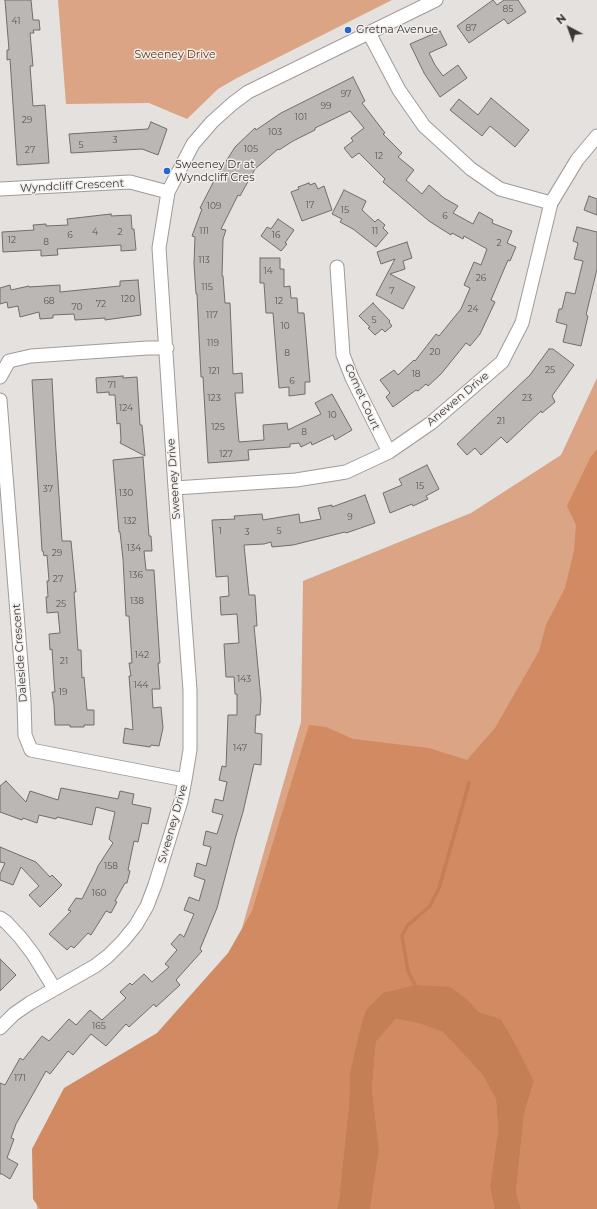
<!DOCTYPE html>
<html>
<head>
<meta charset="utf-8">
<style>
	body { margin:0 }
	#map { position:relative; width:597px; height:1209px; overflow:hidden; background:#e5e1df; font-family:Montserrat,sans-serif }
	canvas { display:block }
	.north { position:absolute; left:549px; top:8px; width:40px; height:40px; -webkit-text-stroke:3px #f2eeec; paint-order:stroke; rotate:319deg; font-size:11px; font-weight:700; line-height:16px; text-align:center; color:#393837 }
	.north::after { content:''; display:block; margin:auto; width:14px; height:18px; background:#393837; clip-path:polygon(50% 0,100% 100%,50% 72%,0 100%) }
</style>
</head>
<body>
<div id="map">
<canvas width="597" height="1209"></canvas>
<div class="north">N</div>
</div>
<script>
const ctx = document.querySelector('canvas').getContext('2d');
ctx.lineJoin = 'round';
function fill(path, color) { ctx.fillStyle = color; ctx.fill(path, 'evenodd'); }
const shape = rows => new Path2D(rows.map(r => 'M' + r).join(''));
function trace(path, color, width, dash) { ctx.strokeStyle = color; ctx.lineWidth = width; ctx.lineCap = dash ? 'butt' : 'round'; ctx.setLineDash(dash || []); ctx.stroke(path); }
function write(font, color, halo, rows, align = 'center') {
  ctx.font = font + ' Montserrat,sans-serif'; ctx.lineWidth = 3; ctx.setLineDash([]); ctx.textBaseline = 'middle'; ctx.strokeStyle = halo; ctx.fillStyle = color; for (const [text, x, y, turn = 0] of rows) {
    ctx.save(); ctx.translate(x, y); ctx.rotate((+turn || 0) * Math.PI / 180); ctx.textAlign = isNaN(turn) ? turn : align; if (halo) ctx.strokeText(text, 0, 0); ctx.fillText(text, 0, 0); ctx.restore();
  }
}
fill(shape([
	[58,0,392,0,237,78,218,89,187,119,149,103,66,104],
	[597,378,597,1209,37,1209,34,1148,220,1005,301,722,303,581,471,513,561,455]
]), '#dba484');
fill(shape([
	[597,449,597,1209,521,1209,516,1192,524,1114,534,1081,517,1047,501,1019,479,1012,468,1000,415,985,355,1052,350,1072,349,1104,339,1200,337,1209,40,1209,33,1199,32,1149,64,1088,157,1033,228,953,252,911,309,725,326,727,353,739,429,748,467,760,495,728,539,651,546,625,565,588,574,551,576,525,567,506,590,458],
	[394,1019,418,1023,443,1032,482,1074,496,1099,498,1130,490,1187,494,1209,370,1209,379,1150,372,1088,376,1042]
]), '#d18a61');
fill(shape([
	[415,985,450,987,468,1000,479,1012,501,1019,517,1047,534,1081,524,1114,516,1192,521,1209,494,1209,494,1207,490,1187,498,1130,496,1099,482,1074,443,1032,418,1023,395,1019,376,1042,372,1088,379,1150,370,1209,337,1209,339,1200,349,1104,350,1072,360,1030,366,1010,383,993]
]), '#c47f55');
trace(shape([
	[415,989,415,985,408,971,402,936,407,926,430,906,439,888,469,783]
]), '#c47f55', 3.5);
const building = shape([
	[5,0,31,0,33,20,39,20,40,30,33,30,34,33,30,33,33,66,30,66,33,106,45,105,49,163,17,165,10,59,7,60,7,50,9,50,5,0],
	[493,0,497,5,504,0,518,0,526,12,508,24,504,19,469,43,457,26,493,0],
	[440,31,447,45,429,53,435,65,443,76,458,65,467,78,440,97,424,73,410,44,440,31],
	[353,77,365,101,362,103,385,133,383,134,402,153,398,157,414,170,406,180,422,194,429,185,444,198,458,206,453,213,473,224,479,212,493,220,492,223,512,231,507,243,516,247,510,261,508,260,491,300,495,302,480,334,470,346,466,343,441,374,428,386,426,384,418,391,416,390,393,407,386,397,390,393,380,380,394,370,398,375,414,360,415,361,436,334,439,336,461,309,470,288,464,285,474,262,481,265,487,249,464,236,463,239,452,233,451,235,429,221,383,182,385,179,359,153,352,158,344,148,353,141,351,138,364,128,350,111,315,128,315,130,293,141,279,150,278,149,255,169,240,196,238,195,221,229,226,230,223,239,222,276,223,276,225,303,230,303,233,374,242,373,243,393,235,393,239,442,264,440,263,425,287,423,288,430,321,414,315,403,332,394,352,430,335,440,333,435,312,445,311,442,301,447,299,443,290,444,290,447,248,450,249,460,208,463,203,377,201,377,197,294,196,294,194,264,195,237,192,236,202,209,200,208,215,179,235,147,255,128,256,130,281,113,353,77],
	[491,98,529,130,515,147,490,126,482,136,450,110,459,99,478,115,491,98],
	[151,122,167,129,158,155,142,149,71,153,69,134,148,129,151,122],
	[309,183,310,185,315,183,318,189,324,186,332,210,302,221,291,192,299,189,298,187,309,183],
	[344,190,366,201,362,210,375,222,378,219,385,225,383,228,388,233,376,247,353,229,340,222,342,219,332,214,344,190],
	[589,196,597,199,597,215,584,210,589,196],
	[111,214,111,216,131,215,132,229,134,229,136,250,121,251,121,245,57,249,58,255,41,256,41,250,3,252,2,232,34,230,33,225,46,224,46,226,68,225,67,219,111,214],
	[278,219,294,230,285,243,287,244,281,251,261,236,267,227,271,229,278,219],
	[577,227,597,232,597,269,586,315,588,316,581,346,563,342,567,325,556,322,559,309,562,309,566,292,575,294,583,261,574,259,578,243,573,241,577,227],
	[407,242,412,258,403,261,405,269,390,274,415,287,403,309,376,295,395,259,381,264,377,252,407,242],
	[260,258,280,258,280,269,284,269,284,287,290,286,291,298,297,298,298,313,304,313,310,382,305,382,305,394,289,396,289,387,279,388,273,313,266,313,264,283,260,283,260,258],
	[138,280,141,315,105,320,105,318,75,320,74,314,53,315,53,318,40,319,39,312,20,317,18,306,8,308,7,302,0,304,0,288,10,285,11,290,29,286,29,287,60,285,60,292,120,286,120,281,138,280],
	[373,303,390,321,389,322,392,326,385,332,382,329,375,335,368,328,370,327,359,316,373,303],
	[549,349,553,349,574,365,552,396,555,402,542,413,541,411,507,443,501,437,481,455,475,448,467,455,457,444,530,375,549,349],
	[123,376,123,378,137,377,140,425,142,425,145,456,120,443,121,440,120,423,117,424,115,395,109,395,109,392,97,393,96,378,123,376],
	[52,379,55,436,62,541,71,541,76,592,74,592,78,650,81,650,82,678,84,677,87,710,94,710,94,725,84,725,84,727,70,727,70,725,55,725,54,705,52,692,55,692,54,680,52,649,50,650,49,634,60,633,58,612,47,613,46,597,48,597,47,581,49,581,47,555,44,556,43,551,42,551,32,380,52,379],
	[143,457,149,536,151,536,152,551,144,551,146,570,154,570,160,663,158,663,160,689,152,689,153,708,161,707,163,728,159,746,151,745,150,747,123,743,125,728,133,730,129,676,131,676,129,663,132,663,129,616,126,616,123,559,120,532,119,532,113,460,143,457],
	[427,465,439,489,426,496,428,499,413,506,412,504,390,513,383,493,402,485,399,479,427,465],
	[365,495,375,523,346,533,345,532,293,545,272,547,271,542,264,544,244,545,249,595,255,595,257,626,254,626,261,699,260,715,256,715,255,733,262,734,261,765,254,764,243,812,235,839,217,908,200,949,202,951,176,980,180,985,156,1007,154,1004,129,1027,126,1024,106,1046,91,1034,73,1055,68,1051,50,1074,46,1071,16,1124,11,1138,14,1139,7,1158,18,1164,10,1179,2,1174,0,1174,0,1083,5,1085,20,1058,23,1060,42,1036,49,1041,69,1019,76,1025,90,1010,102,1020,126,998,120,992,130,983,132,985,144,974,152,982,169,967,165,964,177,950,171,944,180,934,184,937,194,914,184,910,189,897,199,901,205,880,194,876,197,863,206,866,211,847,203,845,206,831,217,834,223,815,212,812,215,799,223,801,227,782,219,780,222,766,226,767,228,715,237,715,237,694,235,694,234,677,226,677,224,644,239,643,237,614,221,615,220,597,229,596,228,576,216,577,212,520,235,519,234,516,262,514,263,520,299,514,300,523,321,519,318,508,332,505,332,507,365,495],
	[6,781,26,802,30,791,58,800,61,788,118,799,120,791,134,794,132,804,151,808,148,824,142,823,138,842,134,841,128,870,130,871,127,883,125,883,115,901,117,902,111,913,106,911,91,935,88,933,74,948,71,946,67,950,49,934,71,911,68,910,76,898,82,899,96,871,98,866,113,843,109,839,115,812,96,807,92,825,57,817,56,819,39,815,37,823,23,818,22,820,0,812,0,786,6,781],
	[0,847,36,862,50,877,52,875,62,885,40,907,29,895,39,886,21,867,13,885,0,880,0,874,5,863,0,862,0,847],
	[0,959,16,975,0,991,0,959]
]);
fill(building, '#bbb7b5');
trace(building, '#706d6b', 1);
const street = shape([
	[369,33,399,90,424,126,471,169,500,189,551,203],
	[0,189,130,182,168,192],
	[337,267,343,355,352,378,389,452],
	[0,377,9,361,31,356,147,348,167,348],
	[0,400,24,701,25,735,31,750,185,780],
	[175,488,296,480,346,472,389,452,431,423,502,362,522,323,551,203,577,160,597,136],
	[0,918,6,922,20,937,33,954,54,988],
	[0,1028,14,1014,30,1003,95,966,108,956,123,941,136,925,147,906,155,885,181,801,185,780,190,750,190,690,175,488,159,248,168,192,193,144,212,122,232,104,248,92,436,0]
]);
trace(street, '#9e9b99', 15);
trace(street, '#fff', 13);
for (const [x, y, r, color] of [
	[348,30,4,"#2765d1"],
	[167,171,4,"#2765d1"]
]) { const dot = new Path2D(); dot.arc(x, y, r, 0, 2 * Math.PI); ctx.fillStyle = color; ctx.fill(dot); trace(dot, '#f2eeec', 1.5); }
write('9px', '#5a5856', null, [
	["85",508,9],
	["41",16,21],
	["87",471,28],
	["97",346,94],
	["99",326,106],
	["101",301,117],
	["29",27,120],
	["103",275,132],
	["3",115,140],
	["5",81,145],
	["105",251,149],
	["27",30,150],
	["12",379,156],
	["17",310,205],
	["109",214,206],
	["15",345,210],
	["6",445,216],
	["111",204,231],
	["11",375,231],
	["4",95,232],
	["2",120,232],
	["6",70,235],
	["16",276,235],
	["12",12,240],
	["8",46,242],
	["2",499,243],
	["113",204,260],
	["14",268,271],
	["26",481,278],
	["115",207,287],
	["7",392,291],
	["120",128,299],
	["68",49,301],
	["12",279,301],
	["72",101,304],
	["70",77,307],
	["24",473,309],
	["117",212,315],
	["5",374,320],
	["10",285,326],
	["119",213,343],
	["20",435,352],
	["8",287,353],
	["25",550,370],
	["121",214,371],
	["18",416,374],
	["6",292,381],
	["71",112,385],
	["123",214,398],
	["23",527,398],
	["124",126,408],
	["10",332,415],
	["21",501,421],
	["125",218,427],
	["8",304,432],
	["127",226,454],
	["15",420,486],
	["37",48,489],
	["130",126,493],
	["9",350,517],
	["132",130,521],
	["1",220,531],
	["5",279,531],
	["3",247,532],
	["134",134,548],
	["29",57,553],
	["136",136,575],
	["27",58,579],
	["138",137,601],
	["25",61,604],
	["142",142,655],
	["21",64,661],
	["143",244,679],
	["144",141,685],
	["19",63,692],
	["147",240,748],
	["158",111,866],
	["160",99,893],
	["165",99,1026],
	["171",20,1078]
]);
write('11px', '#393837', '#f2eeec', [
	["Gretna Avenue",356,30],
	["Sweeney Dr at",175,165],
	["Wyndcliff Cres",175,178]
], 'left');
write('11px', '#643516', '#f2eeec', [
	["Sweeney Drive",175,55]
]);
write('11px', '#393837', '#f2eeec', [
	["Wyndcliff Crescent",72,186,-3],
	["Comet Court",362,397,66],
	["Anewen Drive",458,399,-40],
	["Sweeney Drive",174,479,-94],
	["Daleside Crescent",20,653,-94],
	["Sweeney Drive",173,824,-74]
]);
</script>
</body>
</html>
